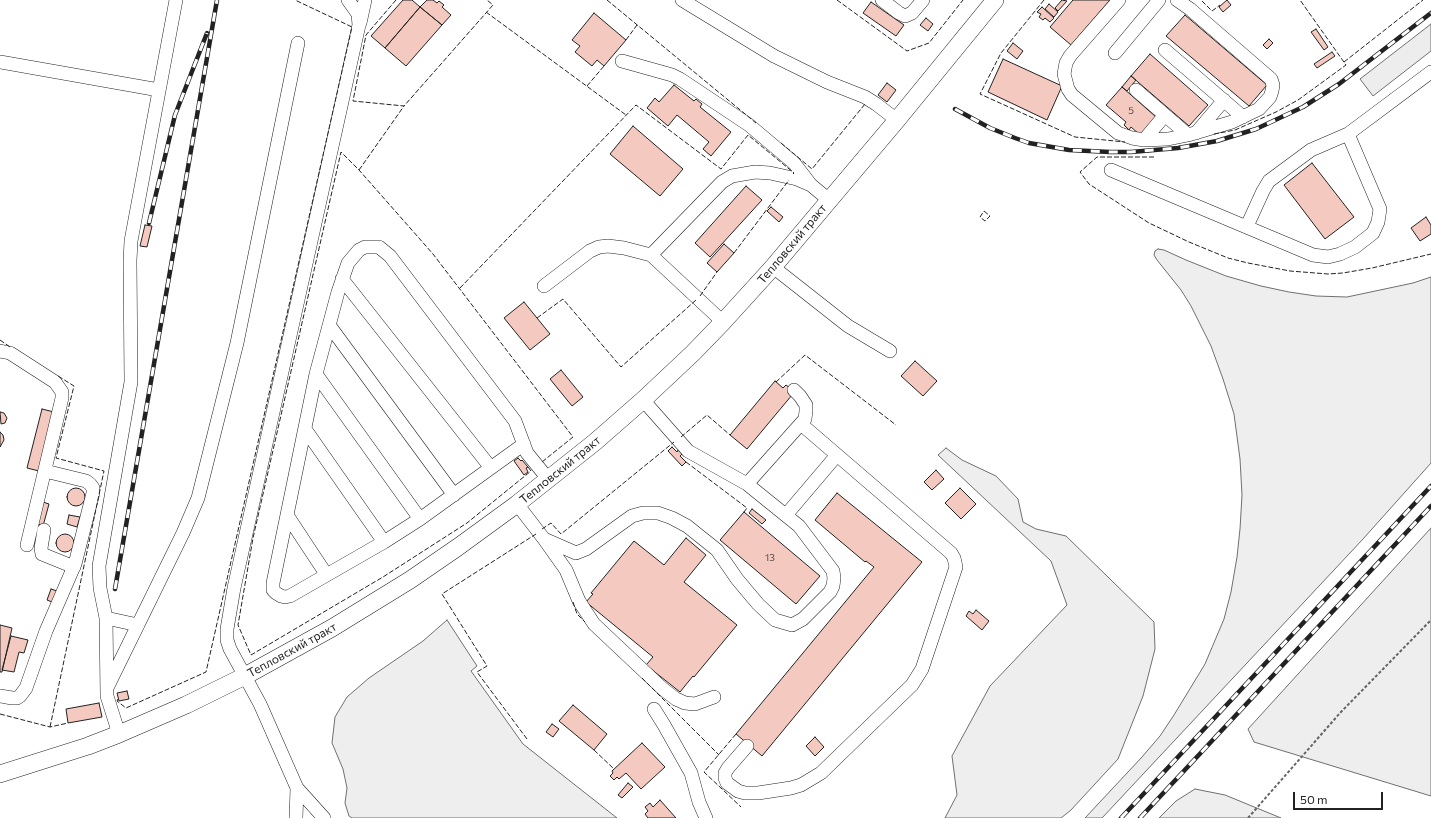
<!DOCTYPE html>
<html>
<head>
<meta charset="utf-8">
<style>
	body { margin:0 }
	#map { position:relative; width:1431px; height:818px; overflow:hidden; background:#fff; font-family:Commissioner,sans-serif }
	canvas { display:block }
	.scale { position:absolute; left:1293px; top:792px; width:90px; height:18px; box-sizing:border-box; border:2px solid #222; border-top:0; padding-left:5px; font-size:12px; line-height:14px; white-space:nowrap; color:#222; -webkit-text-stroke:3px #fff; paint-order:stroke }
</style>
</head>
<body>
<div id="map">
<canvas width="1431" height="818"></canvas>
<div class="scale">50 m</div>
</div>
<script>
const ctx = document.querySelector('canvas').getContext('2d');
ctx.lineJoin = 'round';
function fill(path, color) { ctx.fillStyle = color; ctx.fill(path, 'evenodd'); }
const shape = rows => new Path2D(rows.map(r => 'M' + r).join(''));
function trace(path, color, width, dash) { ctx.strokeStyle = color; ctx.lineWidth = width; ctx.lineCap = dash ? 'butt' : 'round'; ctx.setLineDash(dash || []); ctx.stroke(path); }
function write(font, color, halo, rows, align = 'center') {
  ctx.font = font + ' Commissioner,sans-serif'; ctx.lineWidth = 3; ctx.setLineDash([]); ctx.textBaseline = 'middle'; ctx.strokeStyle = halo; ctx.fillStyle = color; for (const [text, x, y, turn = 0] of rows) {
    ctx.save(); ctx.translate(x, y); ctx.rotate((+turn || 0) * Math.PI / 180); ctx.textAlign = isNaN(turn) ? turn : align; if (halo) ctx.strokeText(text, 0, 0); ctx.fillText(text, 0, 0); ctx.restore();
  }
}
const green = shape([
	[1158,249,1164,250,1186,260,1226,276,1261,286,1289,292,1316,296,1347,297,1413,283,1431,277,1431,463,1363,539,1102,818,1085,818,1142,757,1160,736,1174,715,1205,664,1224,619,1231,592,1237,557,1240,529,1242,495,1240,459,1234,414,1223,379,1211,346,1191,306,1181,290,1157,260,1154,255,1155,251,1158,249],
	[946,448,962,460,996,476,1018,499,1023,522,1036,529,1066,536,1154,622,1155,649,1143,696,1118,759,1071,810,1061,818,945,818,957,795,952,756,990,686,1067,605,1051,561,938,455,946,448],
	[1431,528,1431,796,1254,742,1248,729,1431,528],
	[447,620,477,666,471,671,523,744,617,818,352,818,349,816,345,803,347,788,343,769,332,743,335,717,347,697,369,678,423,641,447,620],
	[1195,789,1225,795,1281,818,1159,818,1176,801,1195,789]
]);
fill(green, '#eee');
trace(green, '#6f6f6f', 1);
const parking = shape([
	[1431,24,1431,51,1373,96,1360,79,1431,24]
]);
fill(parking, '#ededed');
trace(parking, '#6f6f6f', 1);
const building = shape([
	[403,0,412,0,420,7,385,48,371,36,403,0],
	[427,0,433,0,437,3,439,1,444,5,442,7,451,15,442,25,420,7,427,0],
	[1062,0,1067,1,1058,11,1055,8,1062,0],
	[1073,0,1110,0,1071,45,1050,27,1073,0],
	[1227,0,1231,5,1223,12,1219,7,1227,0],
	[871,2,904,25,896,36,863,13,871,2],
	[1049,4,1058,12,1054,17,1045,9,1049,4],
	[420,7,442,25,406,66,385,48,420,7],
	[1042,7,1054,18,1050,22,1045,18,1043,20,1039,17,1041,14,1037,12,1042,7],
	[594,13,626,40,604,66,597,60,592,66,575,52,580,46,572,40,594,13],
	[1185,15,1267,85,1249,106,1166,36,1185,15],
	[926,18,933,24,928,31,920,25,926,18],
	[1316,29,1328,47,1324,50,1311,32,1316,29],
	[1269,39,1273,43,1267,49,1263,45,1269,39],
	[1013,43,1023,51,1017,59,1007,51,1013,43],
	[1332,52,1335,56,1317,68,1314,64,1332,52],
	[1150,54,1208,105,1189,126,1131,76,1150,54],
	[1003,59,1062,86,1047,120,988,92,1003,59],
	[1131,76,1136,80,1127,91,1122,87,1131,76],
	[887,83,896,90,887,102,878,95,887,83],
	[674,85,694,101,696,99,702,104,700,107,731,132,711,156,703,149,709,142,677,115,668,126,647,108,655,98,659,102,674,85],
	[1122,87,1156,117,1140,135,1131,127,1129,130,1124,125,1126,122,1106,105,1122,87],
	[633,126,683,169,660,196,610,154,633,126],
	[1312,163,1354,217,1325,239,1284,185,1312,163],
	[746,186,762,200,710,257,695,243,746,186],
	[771,207,783,217,779,222,767,211,771,207],
	[1426,217,1431,225,1431,234,1420,241,1411,228,1426,217],
	[145,225,152,226,147,247,140,246,145,225],
	[724,244,734,253,717,272,707,263,724,244],
	[524,302,550,334,530,350,504,318,524,302],
	[915,361,937,381,923,396,901,376,915,361],
	[561,370,583,397,572,406,550,379,561,370],
	[775,381,783,388,786,385,790,388,792,395,747,449,730,435,775,381],
	[42,409,54,412,39,471,27,468,42,409],
	[0,412,4,413,7,418,5,423,1,424,0,412],
	[0,432,3,435,4,440,0,447,0,432],
	[672,447,677,452,678,450,682,454,680,456,686,462,682,466,668,451,672,447],
	[518,458,521,461,522,460,528,467,526,468,528,472,524,475,514,461,518,458],
	[936,470,944,479,932,490,924,482,936,470],
	'67 497a9 9 0 1 1 18 0a9 9 0 1 1-18 0Z',
	[960,488,976,504,961,519,945,503,960,488],
	[837,493,922,562,762,756,736,734,874,567,866,561,865,562,815,520,837,493],
	[43,502,49,504,43,526,38,524,43,502],
	[752,509,766,520,762,524,749,513,752,509],
	[744,512,820,576,796,604,720,540,744,512],
	[69,515,80,517,77,527,67,524,69,515],
	'56 543a9 9 0 1 1 18 0a9 9 0 1 1-18 0Z',
	[686,538,706,555,684,582,737,625,694,677,693,676,680,692,646,665,653,657,586,602,593,594,591,593,634,541,664,565,686,538],
	[51,589,57,591,52,602,47,600,51,589],
	[976,610,989,621,982,630,966,616,969,611,973,614,976,610],
	[0,625,12,628,2,672,0,672,0,625],
	[11,636,28,640,24,653,19,652,14,672,2,670,11,636],
	[127,691,129,699,119,701,117,693,127,691],
	[99,703,102,717,68,723,66,709,99,703],
	[573,705,607,734,594,750,559,721,573,705],
	[552,724,559,729,553,737,546,732,552,724],
	[815,737,824,747,815,756,806,746,815,737],
	[642,743,665,767,641,789,626,773,619,779,617,777,614,780,610,776,613,773,612,771,642,743],
	[628,783,633,787,622,798,618,795,628,783],
	[660,800,676,818,648,818,645,814,648,811,645,807,650,803,653,807,660,800]
]);
fill(building, '#f3c9c0');
trace(building, '#222', 1);
const minor = shape([
	[682,0,774,56,827,82,865,97,876,104,897,120],
	[882,0,899,13,905,16,912,13,923,0],
	[1119,0,1070,56,1066,63,1064,74,1068,89,1072,95,1118,133,1132,138,1144,140,1168,139,1188,135,1232,122,1259,109,1270,97,1272,91,1273,85,1271,79,1190,9,1177,0],
	[360,23,365,0],
	[1165,50,1243,117],
	[1115,53,1159,0],
	[622,61,672,75,680,79,749,125,794,163,811,185,829,200],
	[0,62,159,90],
	[1136,90,1188,135],
	[1196,133,1224,100],
	[1144,140,1165,115],
	[1111,170,1313,255,1328,257,1340,254,1355,247,1373,233,1378,222,1380,209,1348,134],
	[1247,226,1263,191,1269,181,1311,150,1348,134,1431,72],
	[773,267,848,326,890,351],
	[342,279,491,468],
	[544,286,590,251,599,247,608,246,624,248,651,255],
	[723,322,651,255,722,182,732,176,755,172,770,173,797,179,811,185],
	[329,325,454,495],
	[0,351,10,353,55,382,62,392,62,398,27,545],
	[316,374,420,519],
	[305,429,384,542],
	[524,444,420,519,384,542,290,596,285,597,281,596,276,593,273,590,273,583,316,374,338,292,348,263,359,250,365,247,379,247,390,256,515,421,527,453,549,480],
	[747,484,805,419,806,411,806,405,800,396,794,390],
	[517,504,544,539,566,570,579,601,594,624,663,689,676,699,685,703,695,704,714,697],
	[287,515,326,574],
	[786,515,837,455],
	[44,530,41,548,42,554,74,567],
	[544,539,576,553,586,549,632,516,643,513,658,513,672,518,687,526,717,550,737,579,758,604,775,620,792,625,803,619,830,592,833,586,834,578,833,571,799,526,747,484,688,451,643,400],
	[106,618,138,625],
	[108,686,183,533,198,498,237,343,298,43],
	[0,696,12,698,17,698,20,696,26,688,46,631,75,564,93,493,93,488,90,484,86,481,45,471],
	[654,709,664,725,691,773,699,802,706,818],
	[119,734,107,696,106,618,100,588,99,566,131,382,130,261,131,241,176,0],
	[747,746,728,768,725,773,725,778,727,783,738,791,745,793,758,793,791,788,801,785,821,773,912,685,922,669,956,567,954,558,951,553,801,424],
	[296,818,297,788],
	[324,818,297,788,260,704,230,649,227,640,227,629,234,588,359,25,358,14,348,0]
]);
const major = shape([
	[0,774,88,746,119,734,186,705,245,676,332,628,410,580,458,547,517,504,595,442,643,400,693,353,723,322,773,267,897,120,995,0]
]);
trace(minor, '#222', 14);
trace(major, '#222', 18);
trace(shape([
	[1248,818,1340,713,1431,620]
]), '#646464', 2, [3, 2]);
trace(minor, '#fff', 13);
trace(major, '#fff', 17);
const rail = shape([
	[955,109,990,128,1015,138,1029,143,1069,150,1110,152,1131,152,1178,148,1217,141,1256,129,1303,107,1339,84,1431,13],
	[149,223,175,115,207,33],
	[115,589,217,0],
	[1121,818,1431,486],
	[1140,818,1431,506]
]);
trace(rail, '#222', 4.5);
trace(rail, '#fff', 3, [9]);
trace(shape([
	[396,0,366,35,353,101,404,106,493,5,487,0],
	[607,0,756,123],
	[837,0,907,51,929,43,963,0],
	[1044,0,1001,53,980,94,1075,137,1125,142],
	[1202,1,1212,11,1220,5],
	[486,12,626,115],
	[626,40,637,25],
	[1344,62,1423,0],
	[587,86,604,66],
	[1214,134,1235,130,1276,112,1298,100,1346,65,1300,0],
	[781,143,812,169,865,104],
	[1154,157,1097,157,1080,172,1089,184,1149,223,1189,242,1228,258,1248,263,1290,271,1328,274,1343,273,1372,268,1431,254],
	[359,170,404,106],
	[984,211,990,216,985,221,980,217,984,211],
	[734,253,789,180],
	[460,288,636,105,721,169,748,135,794,173,793,174],
	[700,296,717,272],
	[537,318,563,299,621,367,696,300],
	[0,340,10,347],
	[776,382,805,355,896,425],
	[681,437,707,415,730,435],
	[686,462,747,508,744,512],
	[528,467,531,471,467,523,383,577,251,655,238,625,253,538,341,152,359,170,433,254,573,437,542,462,541,461],
	[542,529,551,523,561,534,674,442],
	[573,602,577,614,585,622],
	[642,678,719,755],
	[118,699,117,701,126,708,206,672,352,27,295,0],
	[0,714,50,727,68,723],
	[50,727,104,471,56,458,74,386,58,376],
	[736,734,704,772,741,807],
	[527,739,477,672,487,666,442,594,536,534],
	[594,750,614,769]
]), '#222', 1, [5, 2]);
write('10px', '#564c4a', null, [
	["5",1131,111],
	["13",770,558]
]);
write('12px', '#222', '#fff', [
	["Тепловский тракт",792,244,-50],
	["Тепловский тракт",560,470,-39],
	["Тепловский тракт",292,650,-29]
]);
</script>
</body>
</html>
